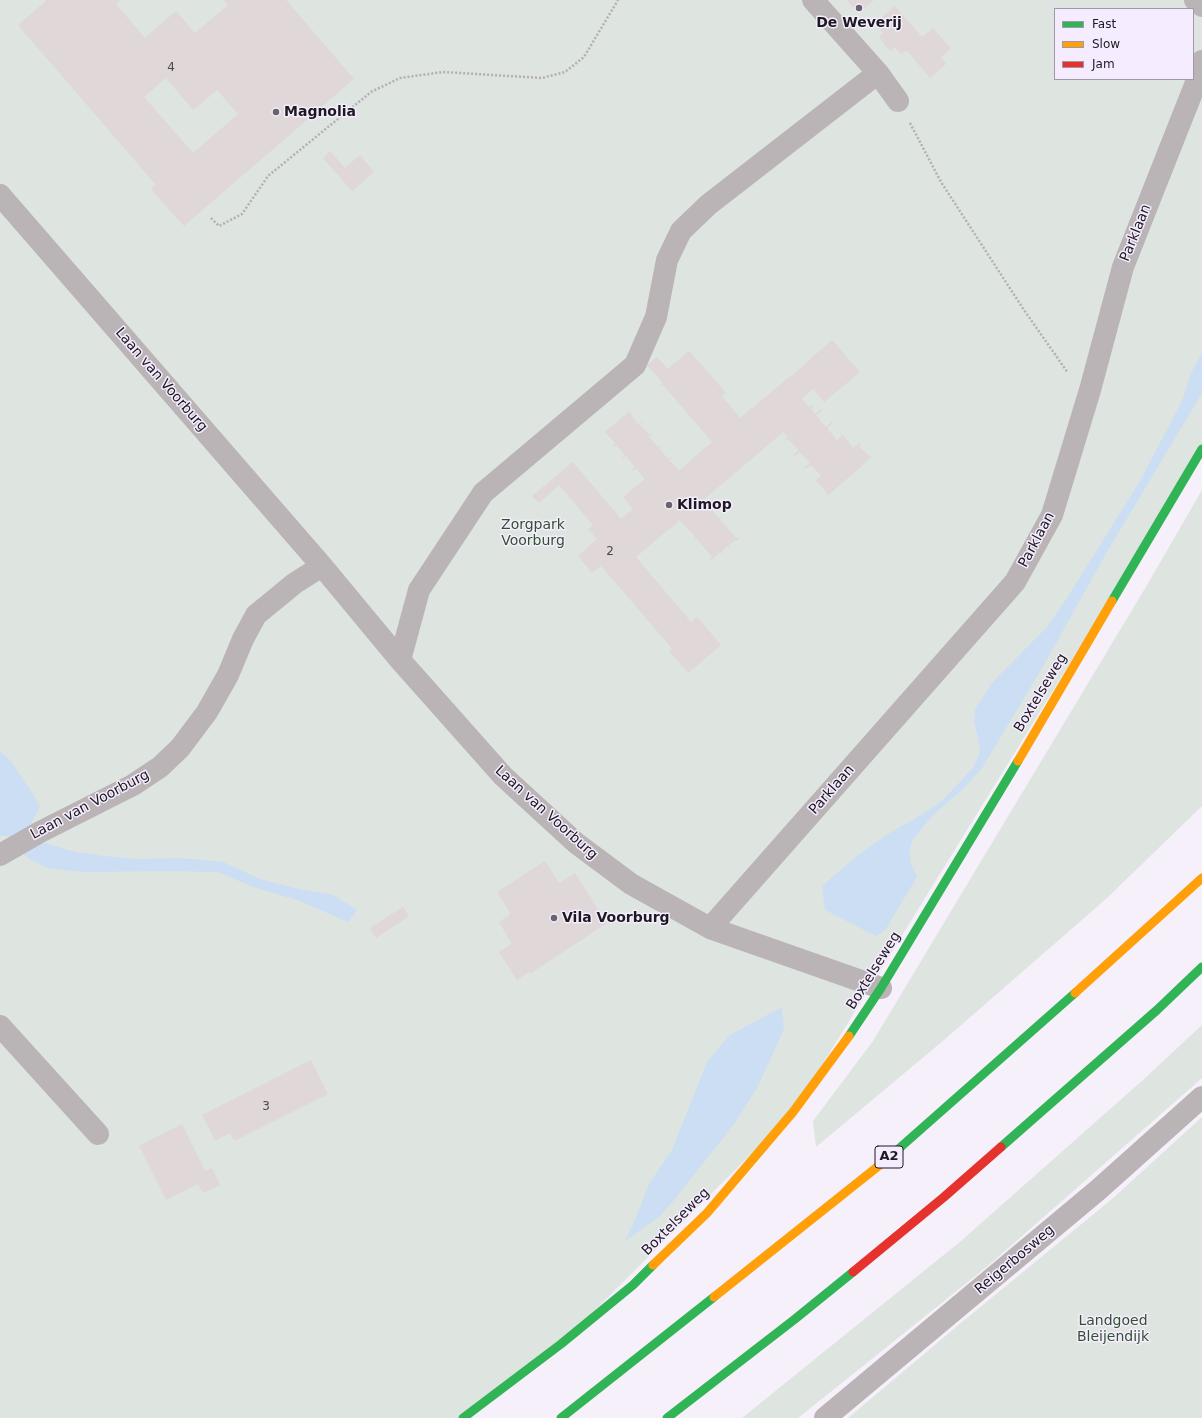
<!DOCTYPE html>
<html>
<head>
<meta charset="utf-8">
<style>
	body { margin:0 }
	#map { position:relative; width:1202px; height:1418px; overflow:hidden; background:#f6f0fb; font-family:"DejaVu Sans",sans-serif }
	canvas { display:block }
	.legend { position:absolute; left:1054px; top:8px; width:140px; height:72px; box-sizing:border-box; background:#f6ecff; border:1px solid #9f98a5; margin:0; padding:5px 7px; list-style:none; font-size:12px; color:#1c191f }
	.legend li { display:flex; align-items:center; gap:8px; height:20px }
	.legend b { width:20px; border:1px solid #9f98a5 }
</style>
</head>
<body>
<div id="map">
<canvas width="1202" height="1418"></canvas>
<ul class="legend">
<li><b style="height:5px;background:#30b455"></b>Fast</li>
<li><b style="height:5px;background:#ff9f0a"></b>Slow</li>
<li><b style="height:5px;background:#e5322d"></b>Jam</li>
</ul>
</div>
<script>
const ctx = document.querySelector('canvas').getContext('2d');
ctx.lineJoin = 'round';
function fill(path, color) { ctx.fillStyle = color; ctx.fill(path, 'evenodd'); }
const shape = rows => new Path2D(rows.map(r => 'M' + r).join(''));
function trace(path, color, width, dash) { ctx.strokeStyle = color; ctx.lineWidth = width; ctx.lineCap = dash ? 'butt' : 'round'; ctx.setLineDash(dash || []); ctx.stroke(path); }
function write(font, color, halo, rows, align = 'center') {
  ctx.font = font + ' "DejaVu Sans",sans-serif'; ctx.lineWidth = 3; ctx.setLineDash([]); ctx.textBaseline = 'middle'; ctx.strokeStyle = halo; ctx.fillStyle = color; for (const [text, x, y, turn = 0] of rows) {
    ctx.save(); ctx.translate(x, y); ctx.rotate((+turn || 0) * Math.PI / 180); ctx.textAlign = isNaN(turn) ? turn : align; if (halo) ctx.strokeText(text, 0, 0); ctx.fillText(text, 0, 0); ctx.restore();
  }
}
fill(shape([
	[0,0,1202,0,1202,449,793,1112,561,1344,463,1418,0,1418],
	[1055,9,1193,9,1193,79,1055,79],
	[1202,490,1202,806,1106,899,944,1040,816,1147,813,1121,873,1041,1147,585],
	[1202,1025,1202,1078,989,1265,798,1418,742,1418,961,1241,1144,1079],
	[1202,1117,1202,1418,848,1418,962,1322,1112,1199]
]), '#dee4df');
fill(shape([
	[1202,353,1202,393,1108,550,1041,670,982,768,964,788,932,816,913,839,909,851,911,864,917,877,885,930,876,936,825,910,822,886,857,856,888,834,916,818,942,801,973,768,980,752,978,738,974,721,975,709,992,683,1047,627,1067,598,1140,481,1183,399,1191,373],
	[0,751,10,760,31,791,40,807,30,825,44,843,76,852,104,856,136,859,181,858,223,862,260,879,299,889,333,895,357,910,348,922,300,901,253,887,218,872,167,871,83,872,47,868,28,858,22,852,9,836,0,836],
	[782,1007,784,1029,757,1088,734,1124,675,1199,659,1217,625,1241,635,1220,649,1184,672,1150,707,1062,730,1035]
]), '#ccdef3');
fill(shape([
	[47,0,121,0,116,4,145,38,176,11,195,33,228,5,223,0,286,0,354,79,184,226,151,189,156,185,18,25],
	[166,78,193,110,217,90,238,114,193,153,144,97],
	[847,0,874,0,858,13],
	[895,6,922,37,933,28,951,49,941,57,946,64,930,78,908,52,906,51,901,54,895,47,890,51,879,37,883,33,877,26,881,22,879,20],
	[330,151,345,168,360,155,374,172,352,191,323,158],
	[832,340,860,372,824,402,813,389,802,399,810,408,812,405,814,407,811,409,815,414,821,409,822,411,816,415,826,427,832,422,833,423,827,428,836,439,837,440,843,435,853,448,860,442,861,444,859,446,870,457,871,456,872,457,827,496,827,493,817,481,816,482,815,481,821,476,811,465,805,469,804,468,810,463,800,452,794,456,793,455,799,450,788,439,786,441,785,439,788,437,783,432,703,500,719,518,722,516,720,520,736,538,737,537,739,539,737,541,735,540,729,545,730,547,729,548,728,546,722,551,723,553,722,554,721,552,714,558,715,559,715,560,713,558,710,561,712,557,697,539,693,541,696,538,680,520,636,557,691,622,697,617,721,645,688,673,669,651,672,649,670,646,601,566,592,573,578,556,597,539,588,529,593,525,559,485,539,503,532,496,573,462,621,519,633,509,623,497,645,479,636,468,633,471,632,470,635,467,626,456,622,459,622,458,625,455,616,445,613,447,613,446,615,443,605,432,630,411,631,412,630,413,638,424,643,422,640,425,649,435,651,433,652,434,649,437,658,447,662,445,659,448,668,459,671,457,672,458,669,460,679,471,712,442,663,385,661,386,660,385,663,383,648,366,645,368,645,367,657,357,668,369,689,351,726,393,722,396,740,418,797,371],
	[545,861,559,883,575,873,607,923,531,973,530,971,517,980,499,952,512,944,499,922,511,914,497,892],
	[403,907,409,916,376,938,370,928],
	[311,1060,328,1094,234,1141,230,1133,215,1141,202,1115],
	[182,1124,205,1171,212,1168,220,1185,203,1193,198,1184,166,1200,139,1146]
]), '#dfd7d8');
trace(shape([
	[910,123,941,182,1024,310,1068,373],
	[211,218,219,226,242,214,268,176,371,92,400,78,443,72,542,78,565,72,584,57,618,0]
]), '#b5afb4', 2.5, [2, 2]);
trace(shape([
	[813,0,878,73],
	[1195,0,1202,6],
	[0,195,322,566,400,660,503,776,576,843,631,884,710,928,881,988],
	[400,660,419,590,483,493,635,365,656,317,667,260,681,231,708,205,878,73,898,101],
	[0,855,40,832,133,785,160,767,180,748,207,712,228,675,243,639,256,615,295,583,322,566],
	[710,928,1015,582,1052,515,1090,390,1123,267,1195,85,1202,61],
	[0,1026,98,1134],
	[825,1418,1098,1190,1202,1097]
]), '#bab4b7', 22);
trace(shape([
	[1112,601,1202,449],
	[849,1036,881,988,1018,761],
	[1001,1147,1157,1010,1202,967],
	[886,1160,1075,993],
	[463,1418,561,1344,633,1285,653,1265],
	[561,1418,714,1297],
	[667,1418,795,1319,853,1272]
]), '#30b455', 9);
trace(shape([
	[1018,761,1112,601],
	[1075,993,1202,878],
	[653,1265,707,1213,793,1112,849,1036],
	[714,1297,886,1160]
]), '#ff9f0a', 9);
trace(shape([
	[853,1272,944,1197,1001,1147]
]), '#e5322d', 9);
for (const [x, y, r, color] of [
	[859,8,4,"#68646c"],
	[276,112,4,"#68646c"],
	[669,505,4,"#68646c"],
	[554,918,4,"#68646c"]
]) { const dot = new Path2D(); dot.arc(x, y, r, 0, 2 * Math.PI); ctx.fillStyle = color; ctx.fill(dot); trace(dot, '#f6ecff', 1.5); }
write('12px', '#4d484d', null, [
	["4",171,68],
	["2",610,552],
	["3",266,1107]
]);
for (const [x, y, w] of [
	[889,1157,28]
]) { const box = new Path2D(); box.roundRect(x - w / 2, y - 11, w, 22, 3); ctx.fillStyle = '#f6ecff'; ctx.fill(box); trace(box, '#1c191f', 1); }
write('bold 13px', '#1c191f', null, [
	["A2",889,1157]
]);
write('bold 14px', '#1c191f', '#f6ecff', [
	["De Weverij",859,23,"center"],
	["Magnolia",284,112],
	["Klimop",677,505],
	["Vila Voorburg",562,918]
], 'left');
write('14px', '#1c191f', '#f6ecff', [
	["Parklaan",1136,233,-68],
	["Laan van Voorburg",161,380,49],
	["Parklaan",1037,540,-62],
	["Boxtelseweg",1041,693,-59],
	["Parklaan",832,790,-49],
	["Laan van Voorburg",90,805,-28],
	["Laan van Voorburg",546,813,42],
	["Boxtelseweg",874,971,-58],
	["Boxtelseweg",676,1222,-45],
	["Reigerbosweg",1015,1260,-40]
]);
write('14px', '#2f532c', '#f6ecff', [
	["Zorgpark",533,525],
	["Voorburg",533,541],
	["Landgoed",1113,1321],
	["Bleijendijk",1113,1337]
]);
</script>
</body>
</html>
